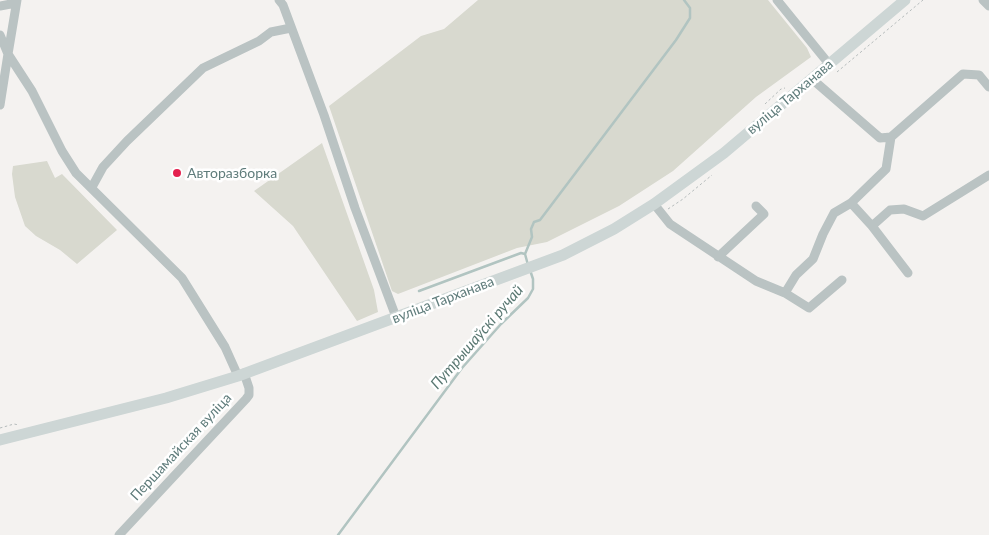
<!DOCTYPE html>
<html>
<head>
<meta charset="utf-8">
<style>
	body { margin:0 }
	canvas { display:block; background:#f4f2f0 }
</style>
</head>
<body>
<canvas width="989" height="535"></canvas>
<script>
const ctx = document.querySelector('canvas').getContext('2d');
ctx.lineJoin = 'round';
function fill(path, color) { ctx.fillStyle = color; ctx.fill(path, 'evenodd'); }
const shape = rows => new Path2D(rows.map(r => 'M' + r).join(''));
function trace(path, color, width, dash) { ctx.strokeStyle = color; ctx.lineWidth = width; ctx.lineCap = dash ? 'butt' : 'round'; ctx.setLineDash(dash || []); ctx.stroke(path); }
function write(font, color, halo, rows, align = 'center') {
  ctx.font = font + ' Lato,sans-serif'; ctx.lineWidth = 5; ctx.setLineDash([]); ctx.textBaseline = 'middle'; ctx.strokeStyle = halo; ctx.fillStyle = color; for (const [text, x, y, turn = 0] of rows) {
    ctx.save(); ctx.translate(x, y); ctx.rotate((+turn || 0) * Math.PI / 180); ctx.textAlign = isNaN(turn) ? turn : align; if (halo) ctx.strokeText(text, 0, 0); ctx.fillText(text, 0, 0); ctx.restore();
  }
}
fill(shape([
	[478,0,768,0,807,48,811,57,756,97,673,171,619,206,547,242,517,248,398,294,392,291,329,106,421,36,444,29],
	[322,143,374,290,378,312,357,321,293,226,254,191],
	[47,161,55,178,62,174,117,230,77,264,60,250,36,236,25,226,15,197,12,174,13,166]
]), '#d8d9cf');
trace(shape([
	[528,265,525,254,532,237,531,229,534,222,540,220,676,40,690,18,690,8,684,0],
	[419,291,521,253,525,254],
	[338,535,462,368,501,324,528,298,533,289,533,279,530,270]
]), '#b1c4c1', 2.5);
trace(shape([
	[837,72,923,0],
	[765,104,781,89,785,88],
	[668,209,683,199,712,175],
	[0,428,14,424,19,425]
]), '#b5bbbb', 1, [2.5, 2.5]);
trace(shape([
	[17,0,8,54,32,91,62,151,76,173,182,278,225,347,238,376],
	[279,0,283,5,324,115,355,208,396,317],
	[777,0,829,64],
	[983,0,989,6],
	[0,6,16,3],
	[0,35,8,54,0,105],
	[812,79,880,138,891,137,963,74,979,75,989,87],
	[92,187,103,167,127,141,203,68,259,41,271,32,291,28],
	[851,203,886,169,891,137],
	[654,204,670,224,756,281,785,293,796,275,813,259,823,234,834,213,851,203,872,226,908,273],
	[872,226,890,210,904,209,923,216,989,175],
	[718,257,764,214,756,206],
	[785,293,809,308,842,280],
	[119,535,246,399,249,395,249,388,244,373]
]), '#bac3c3', 9);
trace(shape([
	[0,440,166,398,238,376,563,255,614,229,654,204,724,153,905,0]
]), '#cdd6d5', 11);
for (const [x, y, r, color] of [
	[177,173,5,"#e4214e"]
]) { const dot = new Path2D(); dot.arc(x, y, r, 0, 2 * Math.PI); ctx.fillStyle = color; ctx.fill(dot); trace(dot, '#fff', 2); }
write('14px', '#5f7c7b', '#fff', [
	["вуліца Тарханава",790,97,-40],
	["вуліца Тарханава",443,300,-21],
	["Першамайская вуліца",181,447,-47]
]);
write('14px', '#5f7c7b', '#fff', [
	["Авторазборка",187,173]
], 'left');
write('italic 15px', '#5a7872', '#fff', [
	["Путрышаўскі ручай",477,337,-49]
]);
</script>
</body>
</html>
